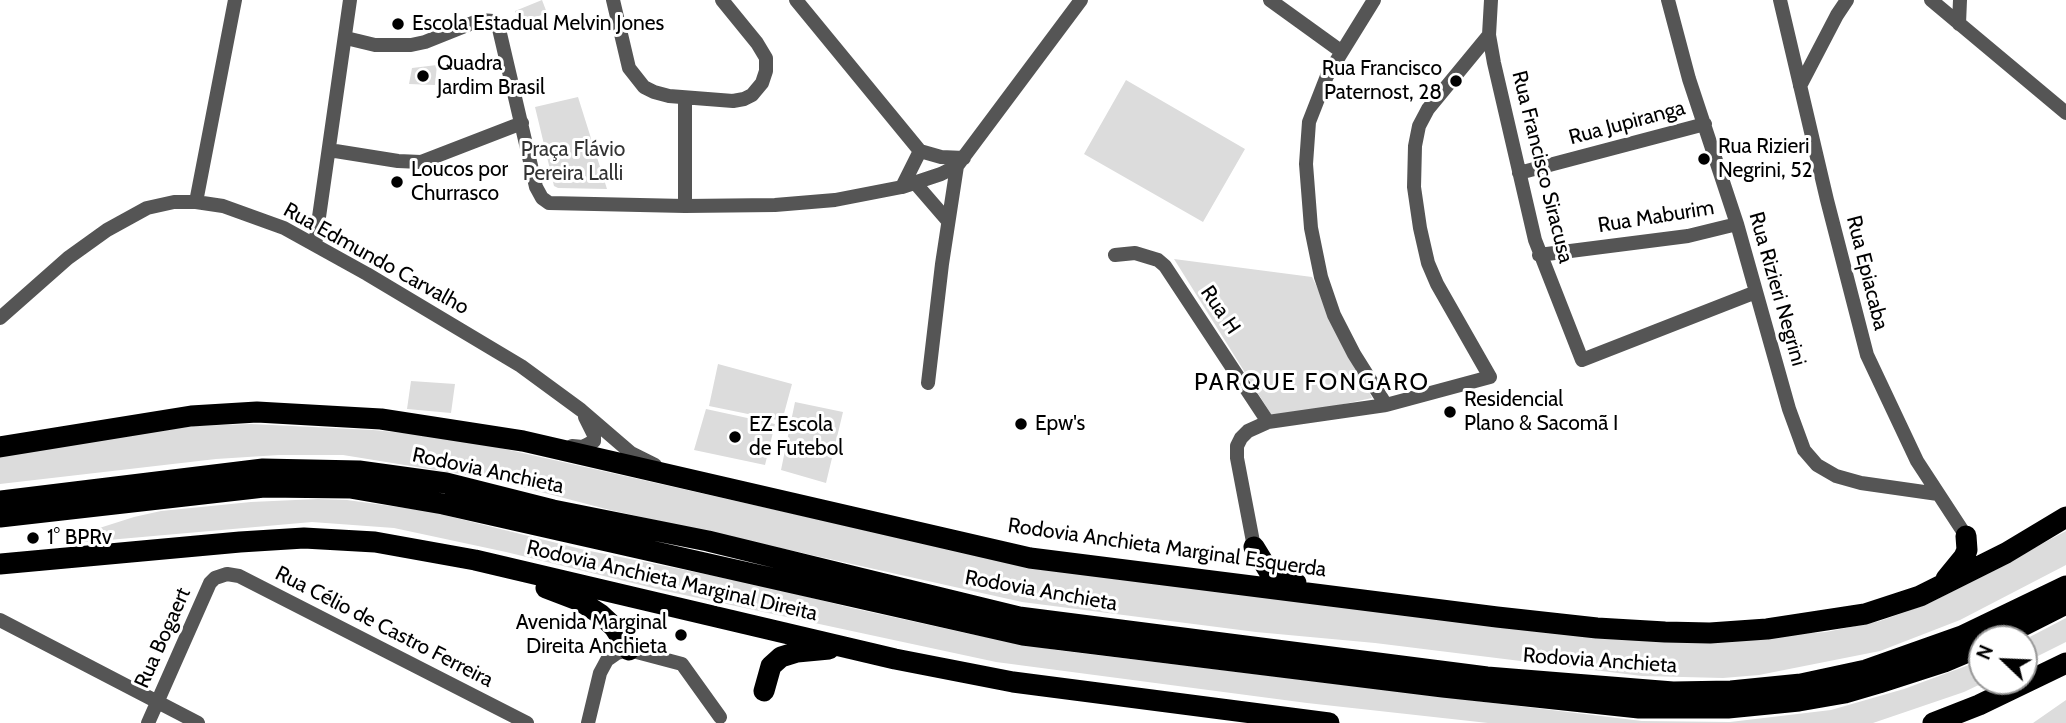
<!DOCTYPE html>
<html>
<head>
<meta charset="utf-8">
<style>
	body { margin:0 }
	#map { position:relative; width:2066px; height:723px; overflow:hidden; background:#fff; font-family:Cabin,sans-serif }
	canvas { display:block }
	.north { position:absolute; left:1968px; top:625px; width:70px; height:70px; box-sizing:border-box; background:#fff; border:2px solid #999; border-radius:50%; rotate:293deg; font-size:19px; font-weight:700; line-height:28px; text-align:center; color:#000 }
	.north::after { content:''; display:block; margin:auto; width:24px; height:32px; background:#000; clip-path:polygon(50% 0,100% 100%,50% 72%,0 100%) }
</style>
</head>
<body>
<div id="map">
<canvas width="2066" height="723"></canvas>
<div class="north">N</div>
</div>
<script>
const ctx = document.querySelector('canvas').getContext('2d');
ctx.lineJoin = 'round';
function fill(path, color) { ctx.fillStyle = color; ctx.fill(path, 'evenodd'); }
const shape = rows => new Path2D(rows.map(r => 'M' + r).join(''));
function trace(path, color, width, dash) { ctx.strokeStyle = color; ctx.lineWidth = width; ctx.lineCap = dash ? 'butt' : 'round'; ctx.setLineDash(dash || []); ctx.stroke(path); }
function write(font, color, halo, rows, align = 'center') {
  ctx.font = font + ' Cabin,sans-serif'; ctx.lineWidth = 6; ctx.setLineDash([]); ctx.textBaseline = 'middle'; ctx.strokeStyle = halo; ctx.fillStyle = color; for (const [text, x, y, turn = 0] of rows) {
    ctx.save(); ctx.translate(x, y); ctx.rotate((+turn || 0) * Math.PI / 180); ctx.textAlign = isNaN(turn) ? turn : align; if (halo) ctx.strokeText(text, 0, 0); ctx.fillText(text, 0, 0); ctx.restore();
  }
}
fill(shape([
	[542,0,547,13,520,23,515,11],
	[437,65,435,85,409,84,412,68],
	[1126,80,1245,149,1203,222,1084,154],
	[578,97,607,189,558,188,554,186,535,107],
	[1174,259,1312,277,1372,398,1274,419],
	[718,364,792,384,782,421,709,406],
	[411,381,455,384,451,413,407,409],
	[795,402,843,412,826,483,781,470],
	[706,409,775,424,765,465,694,450],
	[251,424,373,430,456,438,936,546,1695,641,1826,632,1880,621,1930,603,2066,531,2066,565,1960,620,1880,651,1759,675,1723,678,1642,676,1375,643,1256,632,1022,602,610,510,491,479,343,455,279,455,216,459,0,484,0,453,194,426],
	[318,499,347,500,428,511,585,550,765,586,852,608,975,635,1056,650,1642,721,1730,722,1831,710,1904,689,1982,660,1982,681,1987,681,1964,692,1873,723,1488,723,1307,703,996,662,661,590,506,552,394,528,312,522,63,544,68,538,134,517,161,511,251,502],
	[2066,618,2066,642,2024,663,2024,640],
	[2066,700,2066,723,2033,723]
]), '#dcdcdc');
trace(shape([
	[613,0,629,68,644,87,654,92,669,96,733,101,744,99,752,95,762,83,766,71,766,58,757,43,722,0],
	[796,0,920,151,941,157,964,158],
	[1270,0,1342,52],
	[1374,0,1327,76,1309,122,1306,164,1311,228,1321,277,1334,315,1354,354,1386,405],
	[1491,0,1489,35,1494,63,1535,240,1582,360,1756,292],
	[1668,0,1689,79,1737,224,1789,409,1804,450,1817,465,1836,476,1861,483,1938,494],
	[1780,0,1827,200,1867,355,1917,461,1966,536],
	[1931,0,2066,113],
	[1959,24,1960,0],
	[346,38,375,45,411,45,425,42,480,20,493,21,499,29,536,187,542,198,549,203,685,206,775,205,835,200,902,187,941,174,957,166,1081,0],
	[1800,86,1837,15,1847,0],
	[685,98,685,206],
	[329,150,398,161,421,162,522,123],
	[1519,173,1705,124],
	[916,184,948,221],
	[902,187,920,151],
	[196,202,235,0],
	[315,245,350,0],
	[1115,255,1135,253,1158,260,1165,266,1268,422],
	[1539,255,1688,236,1737,224],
	[0,318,68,258,107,230,147,208,174,202,196,202,223,206,284,228,367,274,521,366,581,410,631,453,655,465],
	[928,383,942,264,957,166],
	[572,446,583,447,594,441,594,435,585,417],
	[1254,547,1237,458,1237,446,1241,438,1248,431,1268,422,1386,405,1490,377,1437,284,1428,263,1420,228,1414,187,1415,146,1419,126,1428,109,1489,35],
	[0,620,198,723],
	[148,723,210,583,215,578,227,574,239,576,527,723],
	[588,723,600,673,607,660,617,653,629,650,682,664,720,717]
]), '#555', 14);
trace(shape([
	[0,447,191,416,257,412,381,419,523,441,1030,558,1497,617,1597,628,1665,632,1710,633,1767,629,1865,614,1920,596,2006,553,2066,517],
	[0,501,263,469,359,471,446,483,553,510,708,541,1019,617,1487,677,1673,692,1731,691,1801,684,1866,670,1962,636,2066,586],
	[0,517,264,487,350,488,443,504,1023,635,1443,687,1639,708,1728,708,1799,701,1845,693,1879,683,1944,662,1982,646],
	[1254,547,1270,573,1276,578,1296,583],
	[0,564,240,542,304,538,375,542,475,560,895,659,1013,682,1329,723],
	[1946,579,1964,557,1967,550,1966,536],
	[546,588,580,601,600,614,614,627,629,650],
	[1997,639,2066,604],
	[764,691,771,666,781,657,797,652,829,649],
	[1933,723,1979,705,2066,663]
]), '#000', 21);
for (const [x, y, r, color] of [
	[398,24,7,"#000"],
	[423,76,7,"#000"],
	[1456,81,7,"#000"],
	[1704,159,7,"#000"],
	[397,182,7,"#000"],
	[1450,412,7,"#000"],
	[1021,424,7,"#000"],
	[735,437,7,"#000"],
	[33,538,7,"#000"],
	[681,635,7,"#000"]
]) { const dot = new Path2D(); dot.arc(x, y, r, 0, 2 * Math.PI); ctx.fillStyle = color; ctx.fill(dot); trace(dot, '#fff', 2.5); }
write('21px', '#000', '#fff', [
	["Escola Estadual Melvin Jones",412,24],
	["Quadra",437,64],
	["Jardim Brasil",437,88],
	["Rua Francisco",1442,69,"right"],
	["Paternost, 28",1442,93,"right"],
	["Rua Rizieri",1718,147],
	["Negrini, 52",1718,171],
	["Loucos por",411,170],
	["Churrasco",411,194],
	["Residencial",1464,400],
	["Plano & Sacomã I",1464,424],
	["Epw's",1035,424],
	["EZ Escola",749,425],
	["de Futebol",749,449],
	["1° BPRv",47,538],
	["Avenida Marginal",667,623,"right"],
	["Direita Anchieta",667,647,"right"]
], 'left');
write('21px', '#000', '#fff', [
	["Rua Jupiranga",1627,123,-15],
	["Rua Francisco Siracusa",1542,167,76],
	["Rua Maburim",1656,217,-9],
	["Rua Edmundo Carvalho",376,259,29],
	["Rua Epiacaba",1867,273,76],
	["Rua Rizieri Negrini",1777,289,74],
	["Rua H",1220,310,56],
	["Rodovia Anchieta",488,471,12],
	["Rodovia Anchieta Marginal Esquerda",1167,548,8],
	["Rodovia Anchieta Marginal Direita",672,581,13],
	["Rodovia Anchieta",1041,591,10],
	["Rua Célio de Castro Ferreira",384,627,27],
	["Rua Bogaert",163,638,-66],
	["Rodovia Anchieta",1600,661,4]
]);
write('21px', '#333', '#fff', [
	["Praça Flávio",573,150],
	["Pereira Lalli",573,174]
]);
ctx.letterSpacing = '2px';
write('24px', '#000', '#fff', [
	["PARQUE FONGARO",1312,383]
]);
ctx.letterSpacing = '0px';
</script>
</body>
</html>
